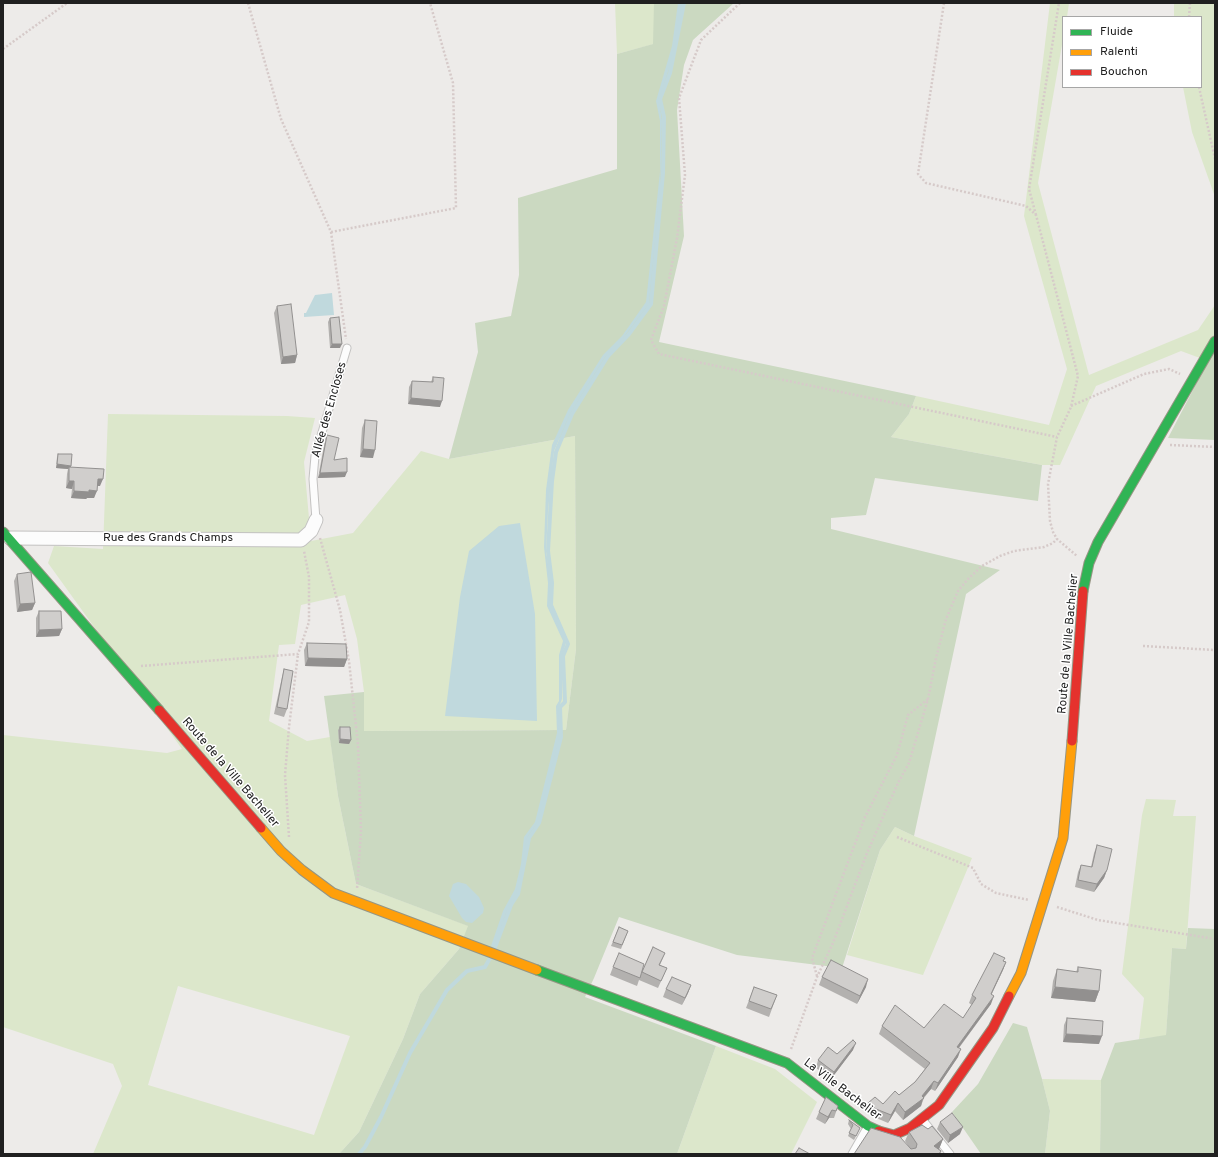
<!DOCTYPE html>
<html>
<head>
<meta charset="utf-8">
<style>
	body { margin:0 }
	#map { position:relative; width:1218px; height:1157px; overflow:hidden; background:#edebe9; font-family:Overpass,sans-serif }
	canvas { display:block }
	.frame { position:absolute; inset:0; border:4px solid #202020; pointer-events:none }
	.legend { position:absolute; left:1062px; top:16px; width:140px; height:72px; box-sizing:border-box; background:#fff; border:1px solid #a6a6a6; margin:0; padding:5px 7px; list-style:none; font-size:12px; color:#202020 }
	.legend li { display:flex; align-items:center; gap:8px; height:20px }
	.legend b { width:20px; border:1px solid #a6a6a6 }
</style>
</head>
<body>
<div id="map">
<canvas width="1218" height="1157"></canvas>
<div class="frame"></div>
<ul class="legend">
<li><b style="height:5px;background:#30b455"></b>Fluide</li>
<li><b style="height:5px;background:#ff9f0a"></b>Ralenti</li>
<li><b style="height:5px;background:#e5322d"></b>Bouchon</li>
</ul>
</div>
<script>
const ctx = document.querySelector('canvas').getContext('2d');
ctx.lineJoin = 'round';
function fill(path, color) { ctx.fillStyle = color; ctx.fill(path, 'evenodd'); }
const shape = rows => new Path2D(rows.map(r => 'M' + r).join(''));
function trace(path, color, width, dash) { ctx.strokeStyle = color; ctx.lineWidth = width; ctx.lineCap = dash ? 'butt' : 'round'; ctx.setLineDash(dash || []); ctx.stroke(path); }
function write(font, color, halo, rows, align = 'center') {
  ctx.font = font + ' Overpass,sans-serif'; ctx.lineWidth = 3; ctx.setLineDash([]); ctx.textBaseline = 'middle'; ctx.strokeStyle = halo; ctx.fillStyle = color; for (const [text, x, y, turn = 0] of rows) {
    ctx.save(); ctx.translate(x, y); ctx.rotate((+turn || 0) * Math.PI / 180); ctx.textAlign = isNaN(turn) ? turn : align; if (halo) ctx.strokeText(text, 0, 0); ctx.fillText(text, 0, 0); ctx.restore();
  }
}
fill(shape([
	[615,3,654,3,654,44,617,54],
	[1050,3,1069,3,1067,17,1063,17,1063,39,1038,183,1089,375,1198,330,1215,305,1215,351,1208,361,1181,351,1096,386,1060,465,1042,465,891,437,909,414,916,396,1049,425,1067,369,1024,216],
	[1174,3,1215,3,1215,197,1192,132,1183,87,1201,87,1201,17,1174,17],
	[108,414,287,416,315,418,304,462,311,541,353,533,421,451,449,459,575,436,576,649,566,730,364,731,364,692,357,639,345,595,301,605,295,644,279,645,269,721,307,741,330,737,338,796,356,884,469,926,459,949,420,994,403,1039,359,1132,339,1154,93,1154,122,1086,113,1064,3,1027,3,735,167,753,182,749,48,563,54,546,103,549],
	[178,986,350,1036,314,1135,148,1085],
	[1146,799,1176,800,1173,816,1196,816,1186,949,1172,948,1166,1036,1139,1039,1144,998,1122,974,1142,815],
	[895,827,914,836,972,858,923,975,847,955,880,850],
	[716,1046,775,1069,817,1102,791,1154,677,1154],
	[1042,1079,1101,1080,1100,1154,1045,1154,1050,1111]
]), '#dce7cb');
fill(shape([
	[654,3,734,3,693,40,684,65,677,110,684,236,659,342,916,396,909,414,891,437,1042,465,1038,501,875,478,866,515,831,518,831,529,1000,570,966,594,914,836,895,827,880,850,842,968,737,955,619,917,594,978,585,997,716,1046,677,1154,339,1154,359,1132,403,1039,420,994,459,949,468,926,356,884,338,796,324,696,364,692,364,731,566,730,576,649,575,436,449,459,478,352,475,323,511,316,519,275,518,198,617,169,617,54,653,44],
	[1215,351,1215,440,1168,438,1208,361],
	[1188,928,1215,929,1215,1154,1100,1154,1101,1080,1115,1043,1166,1035,1172,948,1186,949],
	[1013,1023,1027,1027,1042,1079,1050,1111,1045,1154,981,1154,952,1112,978,1084]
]), '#cbd9c1');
fill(shape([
	[678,3,683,3,674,53,659,100,662,121,660,190,649,304,620,342,605,357,570,414,554,451,548,511,546,552,551,580,551,607,566,643,562,655,562,699,559,707,560,735,538,822,528,836,520,885,514,900,506,913,494,947,491,946,503,911,515,889,521,864,524,837,535,822,557,733,556,706,559,701,559,655,563,641,547,606,548,583,544,547,546,490,552,445,568,410,603,355,622,336,646,302,660,172,660,121,656,101,672,46],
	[332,293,334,315,304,317,304,313,306,313,315,295],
	[520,523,535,614,537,721,445,716,460,597,469,551,499,526],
	[458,882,466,884,479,897,484,908,483,913,472,923,466,922,462,918,449,896,453,884]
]), '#c0d9dd');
trace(shape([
	[494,950,511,905,518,894,529,838,539,823,561,737,560,707,565,702,563,656,568,644,551,605,552,583,548,551,552,481,556,452,572,414,608,356,629,334,651,304,663,173,664,117,660,99,670,73,684,3],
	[359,1154,365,1147,381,1117,410,1053,447,990,467,971,485,967,490,958]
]), '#c0d9dd', 4);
const lane = shape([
	[316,520,313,479,315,456,347,348],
	[922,1119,950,1154],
	[852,1154,868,1126]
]);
const street = shape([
	[10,538,301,540,311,531,316,520]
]);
const fast = shape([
	[3,532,159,710],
	[1083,591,1089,563,1098,542,1215,341],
	[537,970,787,1063,868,1126,879,1131]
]);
const slow = shape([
	[261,828,281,851,302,870,333,893,537,970],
	[1009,996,1021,973,1063,838,1072,741]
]);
const jam = shape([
	[159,710,261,828],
	[1072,741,1083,591],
	[879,1131,894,1135,910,1128,939,1105,993,1028,1009,996]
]);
trace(lane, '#c3c2c1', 9);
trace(street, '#c3c2c1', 15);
trace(fast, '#969583', 11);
trace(slow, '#969583', 11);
trace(jam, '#969583', 11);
trace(shape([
	[248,3,281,119,331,232,346,339],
	[740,3,701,40,679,98,685,175,677,238,664,306,651,340,659,354,1057,437],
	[944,3,918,174,926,183,1026,206,1036,215,1078,376,1071,407,1057,437,1048,484,1050,521,1053,532,1057,539,1077,556],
	[1189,17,1190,3],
	[3,49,67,3],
	[1199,87,1215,159],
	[1036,215,1029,189,1059,3],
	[331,232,456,208,453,83,430,3],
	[1071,406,1144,374,1169,369,1180,374],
	[1170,445,1215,447],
	[320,538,340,610,349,661,358,745,361,831,357,889],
	[1143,646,1215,650],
	[141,666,298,654,309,622,309,577,304,551],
	[289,837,285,775,289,727,298,654],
	[897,837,973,868,981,884,996,893,1029,900],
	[1057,907,1098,920,1215,939],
	[817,976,812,958,865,817,897,755,908,715,928,699],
	[791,1049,817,977,833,943,867,853,898,783,909,763,928,699,936,658,946,619,958,591,968,579,982,566,1000,556,1014,551,1044,547,1053,543,1057,539]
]), '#d6cac9', 2.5, [2, 2]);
trace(lane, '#fcfcfc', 7);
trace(street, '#fcfcfc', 13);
trace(fast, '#30b455', 9);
trace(slow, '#ff9f0a', 9);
trace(jam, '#e5322d', 9);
fill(shape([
	[277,306,297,355,295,363,281,364,274,313],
	[330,318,340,348,330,348,328,322],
	[433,377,440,407,408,404,409,387,412,381,431,382],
	[365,420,373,458,360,457,362,428],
	[327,435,334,460,345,477,318,478,325,440],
	[58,454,71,466,71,467,100,486,97,486,94,498,87,498,86,499,71,498,72,489,66,488,67,474,68,469,56,468,57,457],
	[17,574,35,603,32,610,17,612,14,581],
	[39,611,62,629,59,636,36,637,36,618],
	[307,643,347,659,344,667,305,666,304,650],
	[284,669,287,709,284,717,274,714,282,677],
	[340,727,351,740,349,744,339,743,338,730],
	[1097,845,1107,870,1104,878,1094,892,1075,887,1078,872,1081,865,1091,867,1094,853],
	[619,927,628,931,621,949,611,946],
	[653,947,665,953,660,965,667,968,658,988,639,980,637,986,610,975,613,967,641,974],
	[1004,961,1006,962,1003,970,991,994,991,1004,959,1048,958,1057,935,1091,931,1089,924,1098,921,1106,903,1120,895,1111,888,1123,874,1117,865,1110,868,1103,883,1104,899,1095,915,1082,925,1069,879,1034,882,1026,924,1028,963,1018,972,1005,969,1003,972,995],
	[1078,967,1099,991,1095,1002,1051,998,1053,981,1057,969,1076,972],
	[822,977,866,987,857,1004,819,985],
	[691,985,688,993,682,1005,663,997,666,989],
	[754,987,777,995,769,1017,746,1008],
	[1067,1018,1099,1044,1063,1042,1064,1025],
	[853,1050,831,1079,816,1068,818,1060,837,1054],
	[838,1106,834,1118,829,1118,825,1124,816,1119,819,1112],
	[849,1120,860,1128,854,1140,848,1136,851,1129,848,1124],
	[940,1122,960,1134,948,1143,937,1129],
	[909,1132,943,1139,939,1149,941,1151,940,1154,854,1154,910,1149,905,1141]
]), '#b3b1af');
fill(shape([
	[332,344,342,344,340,348,330,348],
	[297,355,295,363,281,364,283,357],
	[411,398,442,401,440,407,408,404],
	[363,449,375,450,373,458,360,457],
	[57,464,71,466,70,469,69,467,68,469,56,468],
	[347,472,345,477,318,478,320,473],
	[98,479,103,479,100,486,95,486],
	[69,481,74,481,72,489,66,488],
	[89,490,97,491,94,498,87,498,86,499,71,498,74,491],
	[35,603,32,610,17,612,20,604],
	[62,629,59,636,36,637,39,630],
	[308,658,347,659,344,667,305,666],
	[340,739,351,740,349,744,339,743],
	[1107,870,1104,878,1094,892,1097,884],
	[1006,962,1003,970,988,1002,991,994],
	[868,979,866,987,857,1004,860,996],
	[691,985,688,993,682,1005,685,998],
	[1055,987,1099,991,1095,1002,1051,998],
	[994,996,991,1004,954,1054,957,1047],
	[1066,1034,1102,1036,1099,1044,1063,1042],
	[856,1043,853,1050,831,1079,834,1072],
	[961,1049,958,1057,935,1091,938,1083],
	[934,1081,931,1089,923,1098,921,1106,903,1120,905,1112,922,1096],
	[898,1103,895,1111,888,1123,891,1115],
	[832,1110,829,1118,825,1124,828,1117],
	[963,1127,960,1134,948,1143,950,1135],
	[943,1139,939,1149,932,1154,934,1146]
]), '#92908f');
const building = shape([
	[291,304,297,355,283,357,277,306,291,304],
	[339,317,342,344,332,344,330,318,339,317],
	[433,377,444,378,442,401,411,398,412,381,433,382,433,377],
	[365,420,377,421,375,450,363,449,365,420],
	[327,435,339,438,334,460,347,458,347,472,320,473,327,435],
	[58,454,72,454,71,466,57,464,58,454],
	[69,467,104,469,103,479,98,479,97,491,89,490,89,492,74,491,74,481,69,481,69,467],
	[31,572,35,603,20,604,17,574,31,572],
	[39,611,61,611,62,629,39,630,39,611],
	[307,643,346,644,347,659,308,658,307,643],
	[284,669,293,671,287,709,277,707,284,669],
	[340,727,350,727,351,740,340,739,340,727],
	[1097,845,1112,849,1107,870,1097,884,1078,880,1081,865,1092,867,1097,845],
	[619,927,628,931,622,945,613,942,619,927],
	[653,947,665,953,659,965,667,968,661,981,642,972,653,947],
	[619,953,644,964,640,978,613,967,619,953],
	[994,953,1005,958,1003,961,1006,962,991,994,994,996,957,1047,961,1049,938,1083,934,1081,922,1096,924,1098,905,1112,898,1103,891,1115,876,1109,868,1103,875,1097,883,1104,895,1091,899,1095,915,1082,930,1063,882,1026,895,1005,924,1028,944,1004,963,1018,976,998,972,995,994,953],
	[831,960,868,979,860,996,822,977,831,960],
	[1078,967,1101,970,1099,991,1055,987,1057,969,1078,972,1078,967],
	[672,977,691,985,685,998,666,989,672,977],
	[754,987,777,995,771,1009,749,1001,754,987],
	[1067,1018,1103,1021,1102,1036,1066,1034,1067,1018],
	[853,1040,856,1043,834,1072,818,1060,828,1047,837,1054,853,1040],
	[826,1097,838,1106,836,1111,832,1110,828,1117,819,1112,826,1097],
	[952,1113,963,1127,950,1135,940,1122,952,1113],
	[849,1120,860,1128,856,1136,849,1133,853,1125,849,1120],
	[922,1125,928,1129,932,1126,943,1139,934,1146,941,1151,939,1154,854,1154,871,1128,900,1137,911,1149,916,1148,917,1144,909,1132,922,1125],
	[799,1148,810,1154,795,1154,799,1148]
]);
fill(building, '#d0cecc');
trace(building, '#92908f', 1);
write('12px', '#202020', '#fff', [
	["Allée des Encloses",330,410,-74],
	["Rue des Grands Champs",168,539],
	["Route de la Ville Bachelier",1069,644,-85],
	["Route de la Ville Bachelier",230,773,49],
	["La Ville Bachelier",842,1090,37]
]);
</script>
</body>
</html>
